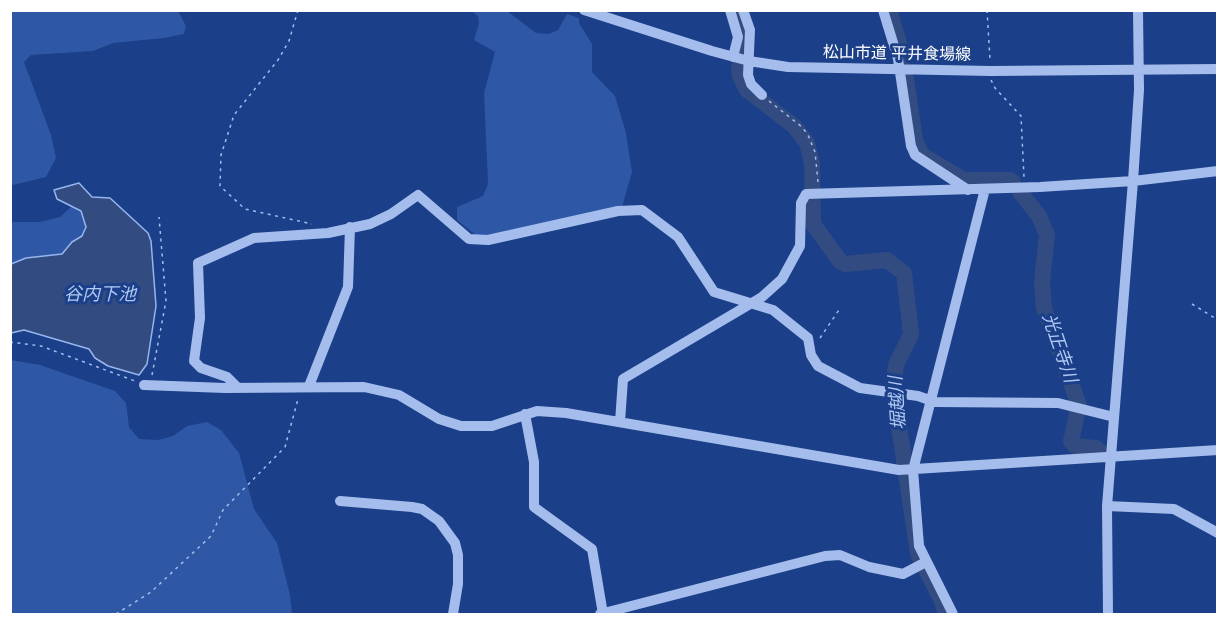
<!DOCTYPE html>
<html>
<head>
<meta charset="utf-8">
<style>
	body { margin:0 }
	#map { position:relative; width:1228px; height:625px; overflow:hidden; background:#1b3f88; font-family:"Open Sans",sans-serif }
	canvas { display:block }
	.frame { position:absolute; inset:0; border:12px solid #fff; pointer-events:none }
</style>
</head>
<body>
<div id="map">
<canvas width="1228" height="625"></canvas>
<div class="frame"></div>
</div>
<script>
const ctx = document.querySelector('canvas').getContext('2d');
ctx.lineJoin = 'round';
function fill(path, color) { ctx.fillStyle = color; ctx.fill(path, 'evenodd'); }
const shape = rows => new Path2D(rows.map(r => 'M' + r).join(''));
function trace(path, color, width, dash) { ctx.strokeStyle = color; ctx.lineWidth = width; ctx.lineCap = dash ? 'butt' : 'round'; ctx.setLineDash(dash || []); ctx.stroke(path); }
function write(font, color, halo, rows, align = 'center') {
  ctx.font = font + ' "Open Sans","Noto Sans JP",sans-serif'; ctx.lineWidth = 6; ctx.setLineDash([]); ctx.textBaseline = 'middle'; ctx.strokeStyle = halo; ctx.fillStyle = color; for (const [text, x, y, turn = 0] of rows) {
    ctx.save(); ctx.translate(x, y); ctx.rotate((+turn || 0) * Math.PI / 180); ctx.textAlign = isNaN(turn) ? turn : align; if (halo) ctx.strokeText(text, 0, 0); ctx.fillText(text, 0, 0); ctx.restore();
  }
}
fill(shape([
	[10,11,178,11,186,26,184,34,164,38,113,43,93,51,31,55,24,62,51,135,56,158,46,177,13,185,10,184],
	[471,11,507,11,536,33,549,34,558,30,567,14,579,18,579,23,592,44,592,72,615,96,626,133,632,172,622,207,506,234,477,236,457,220,457,207,483,196,488,184,484,93,495,52,474,40,479,23,478,16],
	[72,206,81,211,86,227,82,237,72,242,62,254,26,258,11,264,11,222,40,222,60,217],
	[11,360,40,365,115,391,126,403,129,427,139,439,158,440,173,436,187,426,207,422,221,430,239,453,254,509,277,543,290,595,292,614,11,614]
]), '#2e57a6');
const water = shape([
	[79,183,92,197,110,198,148,233,151,241,156,306,147,364,139,375,108,366,95,358,89,349,24,330,11,333,11,264,26,258,62,254,72,242,82,236,86,227,81,211,57,199,54,190,79,183]
]);
fill(water, '#324c82');
trace(water, '#97b6ee', 1.5);
trace(shape([
	[736,10,743,34,742,50],
	[889,10,904,59],
	[739,67,740,76,747,90,794,126,807,143,812,163,813,224,840,261,845,264,887,260,904,273,911,334,896,365,893,386,918,554,942,601,946,614],
	[906,78,915,141,922,155,964,180,1010,180,1013,182],
	[1020,192,1039,216,1047,235,1042,281,1044,308,1079,405,1071,441,1075,446,1096,448,1101,452]
]), '#324c82', 16);
trace(shape([
	[298,10,289,41,278,60,234,115,221,155,220,186,245,209,312,224],
	[987,10,990,60],
	[991,80,995,88,1021,116,1024,177],
	[769,101,802,127,808,135,815,152,818,182],
	[1192,304,1218,320],
	[820,338,841,307],
	[10,342,41,346,135,381],
	[152,375,166,301,159,217],
	[116,614,151,592,211,536,223,510,285,447,298,399]
]), '#a4bdec', 1.5, [3, 4.5]);
trace(shape([
	[584,10,712,51,749,61,788,67,991,71,1218,69],
	[730,10,738,37,733,57],
	[743,10,750,30,748,75,751,84,762,95],
	[883,10,898,59,911,146,915,155,968,190],
	[144,385,225,388,364,387,399,395,439,419,461,426,492,426,537,411,566,413,899,470,1218,450],
	[309,386,348,287,350,227],
	[238,388,227,377,201,368,194,361,200,318,198,263,254,238,328,233,370,224,391,214,418,195,469,239,488,240,618,211,642,210,678,237,714,292,773,310,808,338,811,355,818,366,860,388,918,396,935,402,1058,403,1114,417],
	[525,414,534,462,534,507,592,549,603,614],
	[620,422,623,379,762,297,782,279,800,246,801,203,806,194,1040,187,1133,181,1218,171],
	[340,501,412,507,422,509,439,521,455,543,458,555,458,584,453,614],
	[1107,506,1174,509,1218,533],
	[600,614,825,556,840,555,869,567,903,574,926,562],
	[953,614,919,546,913,470,985,189],
	[1108,614,1107,506,1133,181,1139,90,1138,10]
]), '#a4bdec', 10);
write('16px', '#fff', '#1b3f88', [
	["松山市道 平井食場線",897,54,1]
]);
write('italic 18px', '#b0c8f3', '#1b3f88', [
	["谷内下池",100,295],
	["光正寺川",1059,348,71],
	["堀越川",898,403,-94]
]);
</script>
</body>
</html>
